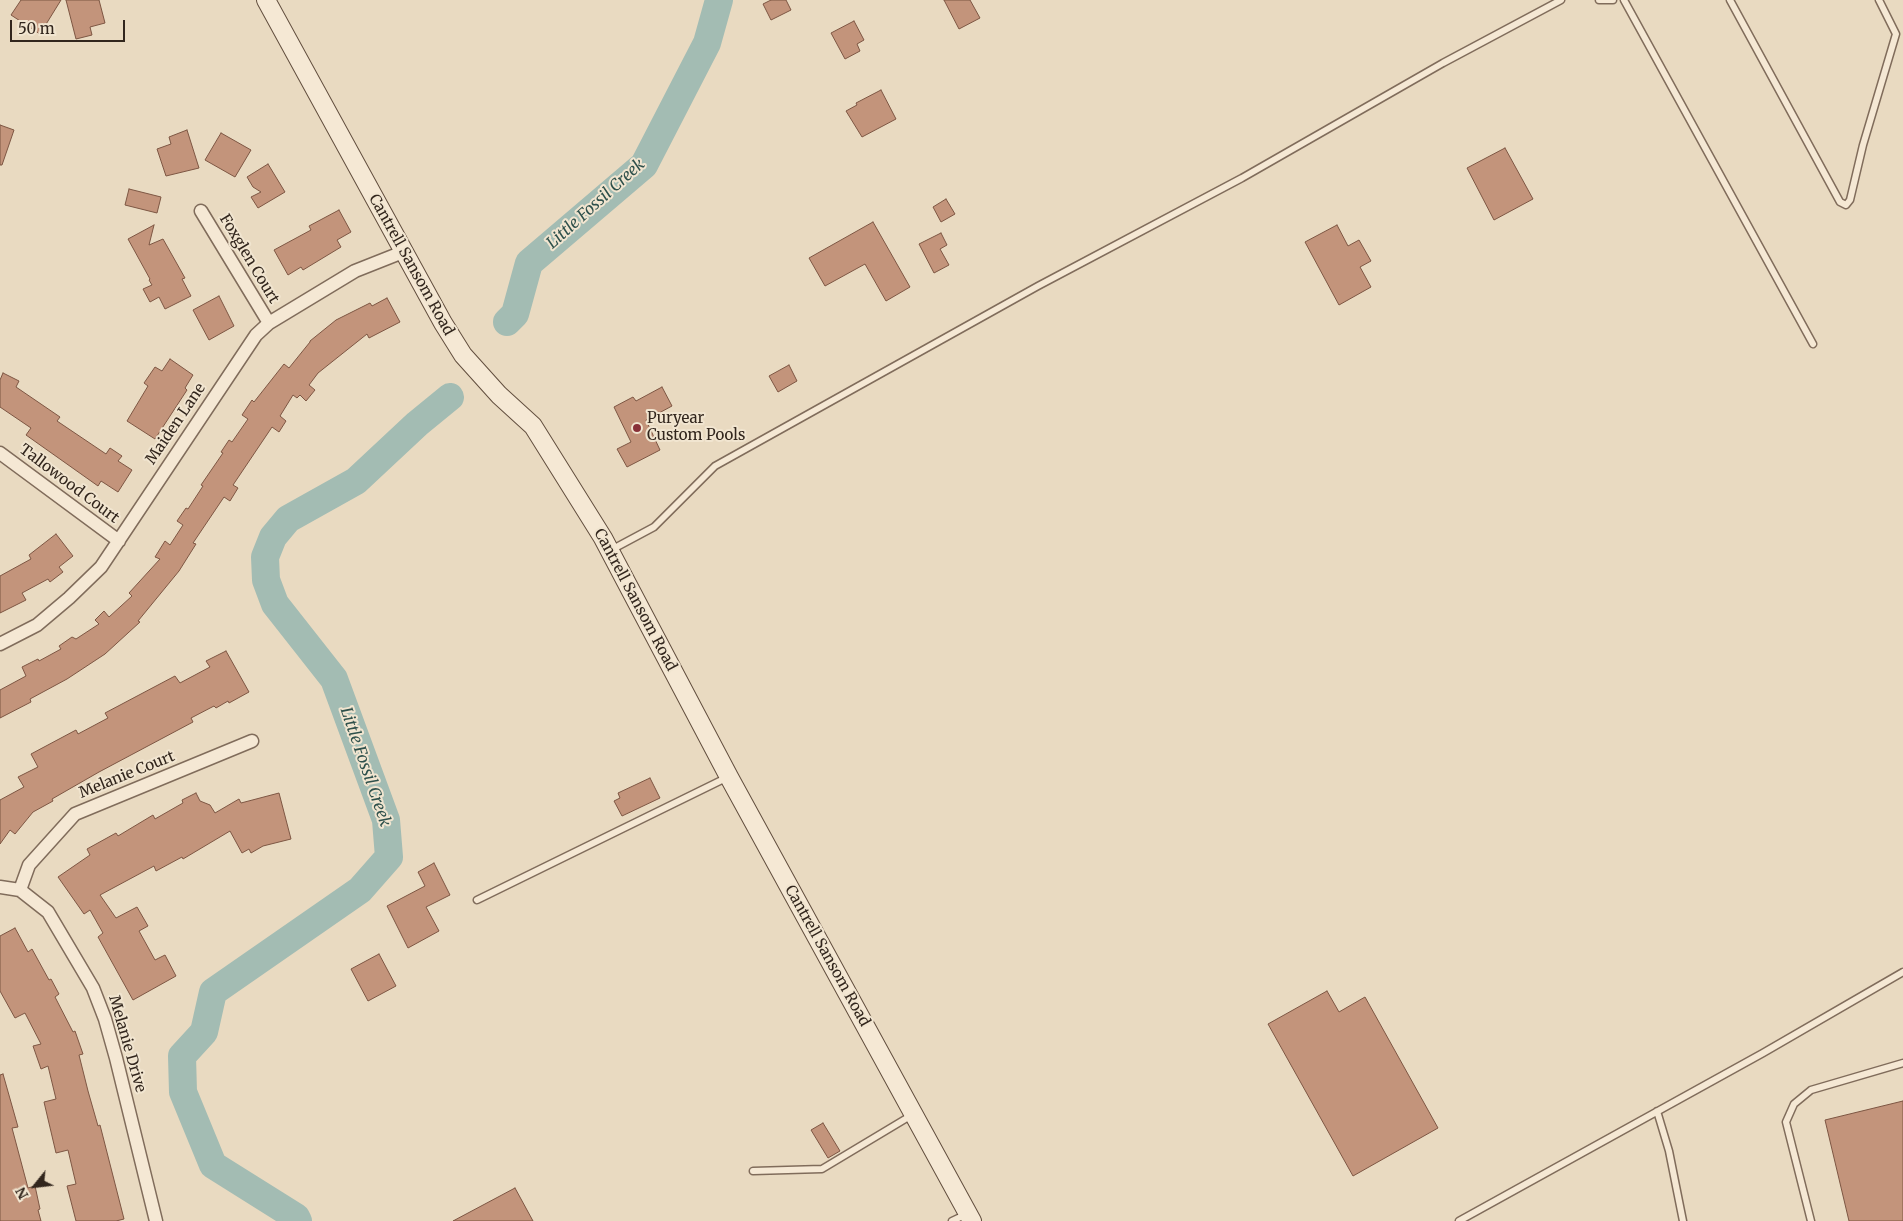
<!DOCTYPE html>
<html>
<head>
<meta charset="utf-8">
<style>
	body { margin:0 }
	#map { position:relative; width:1903px; height:1221px; overflow:hidden; background:#e9dac1; font-family:Merriweather,serif }
	canvas { display:block }
	.north { position:absolute; left:10px; top:1161px; width:50px; height:50px; -webkit-text-stroke:4px #f1e5d0; paint-order:stroke; rotate:241deg; font-size:14px; font-weight:700; line-height:20px; text-align:center; color:#32261d }
	.north::after { content:''; display:block; margin:auto; width:18px; height:22px; background:#32261d; clip-path:polygon(50% 0,100% 100%,50% 72%,0 100%) }
	.scale { position:absolute; left:10px; top:20px; width:115px; height:22px; box-sizing:border-box; border:2px solid #32261d; border-top:0; padding-left:6px; font-size:15px; line-height:18px; white-space:nowrap; color:#32261d; -webkit-text-stroke:4px #f1e5d0; paint-order:stroke }
</style>
</head>
<body>
<div id="map">
<canvas width="1903" height="1221"></canvas>
<div class="north">N</div>
<div class="scale">50 m</div>
</div>
<script>
const ctx = document.querySelector('canvas').getContext('2d');
ctx.lineJoin = 'round';
const shape = rows => new Path2D(rows.map(r => 'M' + r).join(''));
function trace(path, color, width, dash) { ctx.strokeStyle = color; ctx.lineWidth = width; ctx.lineCap = dash ? 'butt' : 'round'; ctx.setLineDash(dash || []); ctx.stroke(path); }
function fill(path, color) { ctx.fillStyle = color; ctx.fill(path, 'evenodd'); }
function write(font, color, halo, rows, align = 'center') {
  ctx.font = font + ' Merriweather,serif'; ctx.lineWidth = 4; ctx.setLineDash([]); ctx.textBaseline = 'middle'; ctx.strokeStyle = halo; ctx.fillStyle = color; for (const [text, x, y, turn = 0] of rows) {
    ctx.save(); ctx.translate(x, y); ctx.rotate((+turn || 0) * Math.PI / 180); ctx.textAlign = isNaN(turn) ? turn : align; if (halo) ctx.strokeText(text, 0, 0); ctx.fillText(text, 0, 0); ctx.restore();
  }
}
trace(shape([
	[507,322,515,314,529,263,644,165,707,43,719,0],
	[298,1221,296,1217,213,1165,183,1092,182,1056,204,1032,213,992,360,890,389,857,386,820,334,679,275,604,266,580,265,557,273,537,288,519,356,481,417,424,450,397]
]), '#a3bcb3', 28);
const building = shape([
	[21,0,61,0,40,34,11,15,21,0],
	[66,0,99,0,105,23,90,27,92,35,76,39,66,0],
	[771,0,786,0,791,10,771,20,763,4,771,0],
	[944,0,970,0,980,18,959,29,944,0],
	[854,21,864,40,857,44,860,51,845,59,831,33,854,21],
	[881,90,896,119,862,137,846,111,857,105,856,103,881,90],
	[0,125,14,130,2,165,0,165,0,125],
	[187,130,199,168,166,176,157,149,171,144,169,137,187,130],
	[221,133,251,150,235,177,205,160,221,133],
	[1505,148,1533,199,1494,220,1467,168,1505,148],
	[268,164,285,192,258,208,251,197,261,192,253,187,247,177,268,164],
	[129,189,161,197,157,213,125,205,129,189],
	[946,199,955,214,941,222,933,207,946,199],
	[339,210,351,232,337,240,341,247,303,270,301,267,288,275,274,250,311,230,309,226,339,210],
	[873,222,910,287,886,301,865,264,825,286,809,258,873,222],
	[154,225,149,245,163,239,185,278,182,279,191,296,165,309,159,297,150,302,143,289,152,285,149,280,150,279,128,239,154,225],
	[1337,225,1348,246,1359,240,1371,261,1360,267,1371,287,1339,305,1305,242,1337,225],
	[941,233,947,245,940,249,949,265,934,273,919,244,941,233],
	[219,296,234,326,209,340,193,310,219,296],
	[387,298,400,322,369,338,367,334,318,373,309,385,315,390,306,401,300,395,297,398,293,395,280,416,286,421,279,432,272,427,268,433,233,485,238,488,230,501,224,497,193,543,196,544,179,571,138,621,140,622,105,654,67,679,30,699,31,702,0,718,0,690,26,676,22,667,38,659,39,661,61,649,59,646,72,637,76,639,99,624,95,620,104,611,109,617,132,596,129,593,160,559,155,557,165,541,170,545,183,525,177,521,186,508,188,509,203,486,201,485,223,453,221,452,229,440,232,442,248,419,242,415,252,400,254,402,284,364,289,368,310,342,310,341,336,320,370,303,372,306,387,298],
	[170,359,193,375,185,388,187,390,155,439,127,421,148,386,144,383,155,367,162,371,170,359],
	[789,365,797,381,778,392,769,376,789,365],
	[3,373,19,381,16,387,60,417,57,421,106,454,110,448,122,456,118,461,132,470,118,492,101,481,98,486,26,435,31,428,0,407,0,380,3,373],
	[662,387,672,406,646,420,660,450,627,467,617,449,631,442,614,407,633,397,636,401,662,387],
	[56,534,73,556,59,567,63,572,50,582,48,579,22,593,26,600,0,613,0,576,31,559,29,555,56,534],
	[226,651,249,692,229,703,228,701,216,708,214,706,191,718,193,722,99,772,52,799,53,801,33,812,15,834,10,830,0,844,0,800,24,787,18,777,38,767,31,754,76,730,78,734,108,718,105,713,175,676,180,683,210,667,206,661,226,651],
	[650,778,660,798,622,816,614,801,620,798,618,793,650,778],
	[196,793,200,801,210,805,215,813,239,799,241,803,279,793,291,839,263,846,251,853,249,849,242,853,230,831,183,859,182,857,156,871,154,866,100,895,116,918,137,907,148,926,139,931,155,960,165,955,176,976,133,1000,98,937,103,933,90,910,84,914,58,877,90,855,87,849,116,833,118,836,153,815,155,819,183,803,182,800,196,793],
	[434,863,450,895,426,907,439,931,408,948,387,906,425,886,418,872,434,863],
	[15,928,28,952,32,949,49,980,51,979,59,994,55,997,73,1032,75,1031,83,1054,79,1055,88,1091,98,1126,100,1125,124,1219,116,1221,76,1221,67,1186,76,1184,68,1150,56,1153,44,1102,56,1099,48,1066,41,1069,33,1046,41,1044,25,1013,15,1018,0,991,0,936,15,928],
	[379,954,396,986,368,1001,351,969,379,954],
	[1327,991,1339,1012,1365,997,1438,1128,1353,1176,1268,1024,1327,991],
	[3,1074,18,1127,12,1128,28,1188,35,1186,40,1209,38,1210,41,1221,0,1221,0,1075,3,1074],
	[1903,1101,1903,1221,1849,1221,1825,1120,1903,1101],
	[823,1123,840,1151,828,1158,811,1130,823,1123],
	[515,1188,533,1221,453,1221,515,1188]
]);
fill(building, '#c3947b');
trace(building, '#7d5643', 1);
const lane = shape([
	[1599,0,1613,0],
	[1624,0,1813,344],
	[1730,0,1840,202,1846,205,1850,200,1863,145,1896,34,1879,0],
	[611,550,654,527,715,466,1038,286,1242,178,1443,63,1561,0],
	[477,900,728,777],
	[1657,1111,1669,1151,1683,1221],
	[753,1171,822,1169,912,1115],
	[952,1221,967,1214],
	[1459,1221,1763,1053,1903,972],
	[1811,1221,1786,1122,1794,1104,1811,1090,1903,1063]
]);
const street = shape([
	[201,211,269,323],
	[0,453,119,541],
	[0,644,37,625,69,598,101,567,256,335,269,323,355,271,403,252],
	[0,887,20,890,48,912,93,988,105,1019,116,1058,156,1221],
	[20,890,29,865,75,814,252,741]
]);
const secondary = shape([
	[266,0,443,323,463,355,499,395,533,426,603,538,729,777,972,1221]
]);
trace(lane, '#806c5b', 9);
trace(street, '#806c5b', 15);
trace(secondary, '#624e3e', 20);
trace(lane, '#f5e8d4', 6);
trace(street, '#f5e8d4', 12);
trace(secondary, '#f5e8d4', 18);
for (const [x, y, r, color] of [
	[637,428,5,"#893138"]
]) { const dot = new Path2D(); dot.arc(x, y, r, 0, 2 * Math.PI); ctx.fillStyle = color; ctx.fill(dot); trace(dot, '#f1e5d0', 2); }
write('15px', '#32261d', '#f1e5d0', [
	["Foxglen Court",249,259,59],
	["Cantrell Sansom Road",411,265,61],
	["Maiden Lane",176,424,-56],
	["Tallowood Court",69,484,37],
	["Cantrell Sansom Road",635,600,62],
	["Melanie Court",127,775,-22],
	["Cantrell Sansom Road",827,956,61],
	["Melanie Drive",127,1044,74]
]);
write('15px', '#32261d', '#f1e5d0', [
	["Puryear",647,419],
	["Custom Pools",647,436]
], 'left');
write('italic 16px', '#2e504b', '#f1e5d0', [
	["Little Fossil Creek",596,204,-42],
	["Little Fossil Creek",365,767,71]
]);
</script>
</body>
</html>
